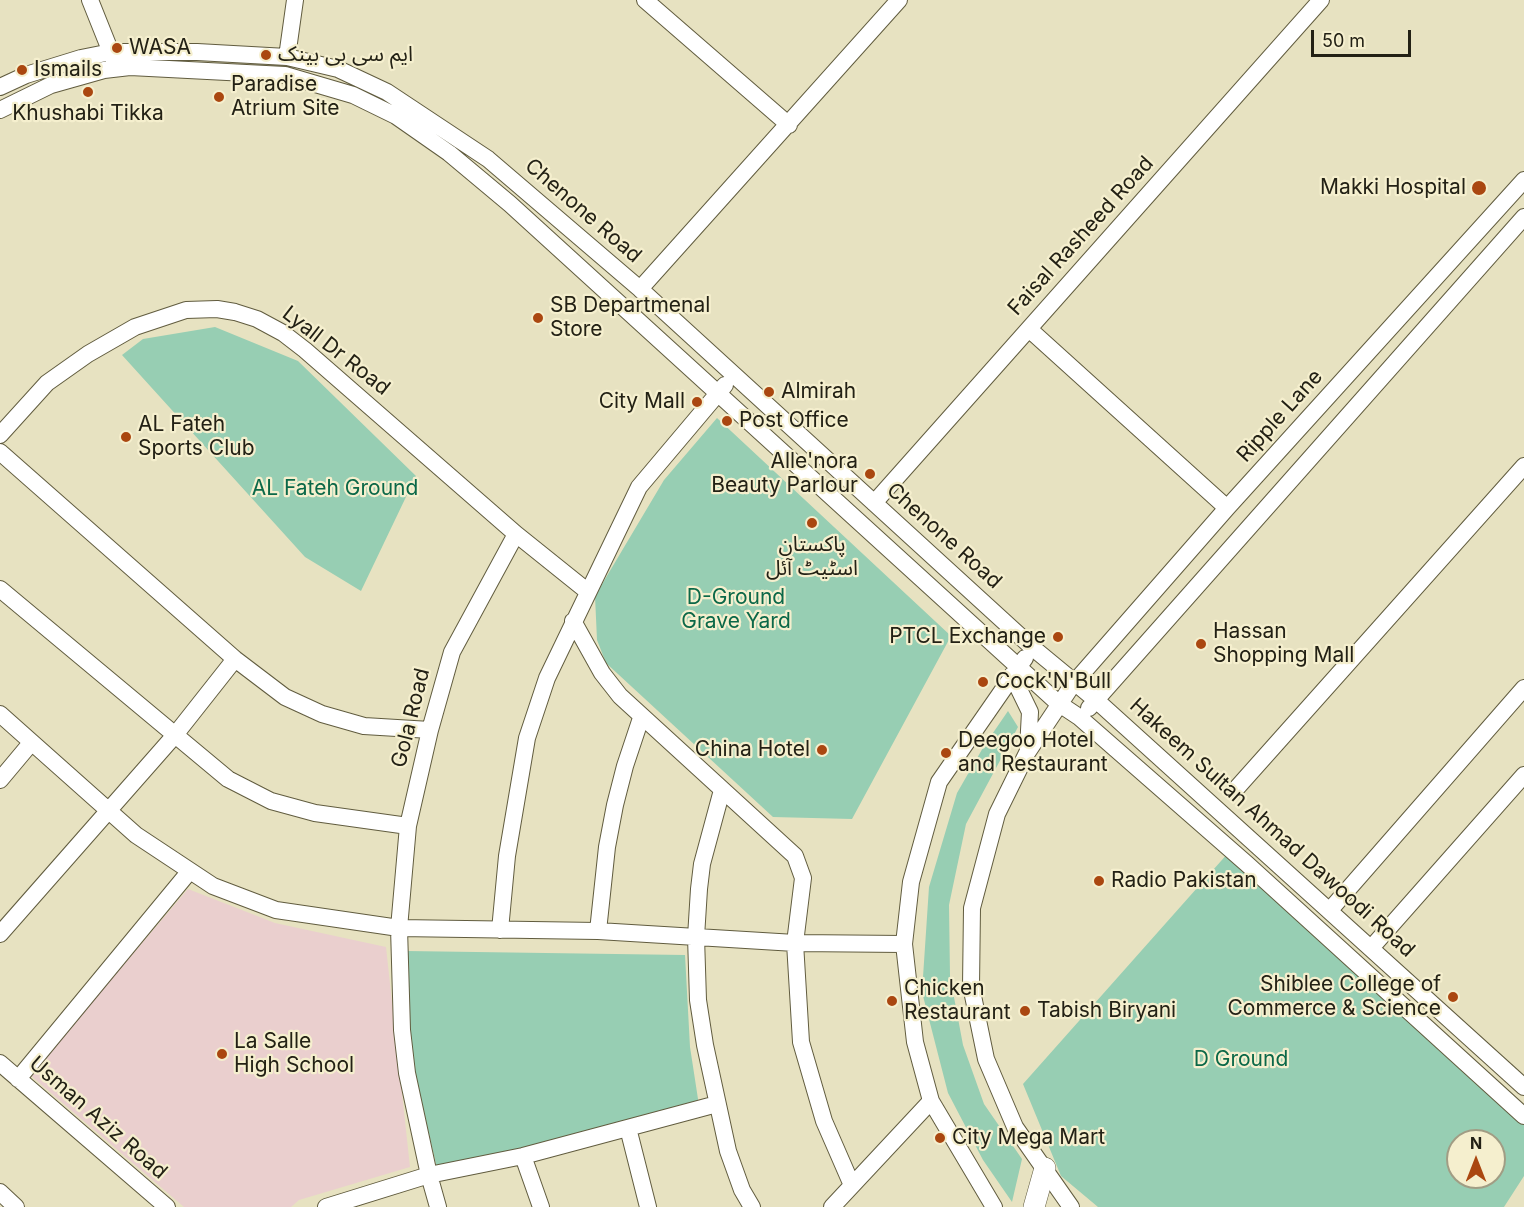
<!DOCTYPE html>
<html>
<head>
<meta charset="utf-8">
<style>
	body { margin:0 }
	#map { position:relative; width:1524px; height:1207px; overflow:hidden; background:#e7e2c1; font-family:Inter,sans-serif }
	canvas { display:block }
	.north { position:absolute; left:1446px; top:1129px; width:60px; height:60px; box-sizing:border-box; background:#f5efce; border:2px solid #a19d84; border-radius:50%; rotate:0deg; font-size:16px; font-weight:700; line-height:24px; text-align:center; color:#232115 }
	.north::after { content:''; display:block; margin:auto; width:21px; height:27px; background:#aa4710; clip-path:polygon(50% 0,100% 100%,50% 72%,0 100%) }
	.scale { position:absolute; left:1311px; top:30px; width:100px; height:27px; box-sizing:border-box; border:3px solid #232115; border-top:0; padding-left:8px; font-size:18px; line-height:21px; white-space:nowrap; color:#232115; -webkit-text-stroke:4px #f5efce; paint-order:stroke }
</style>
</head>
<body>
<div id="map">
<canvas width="1524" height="1207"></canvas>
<div class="north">N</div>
<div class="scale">50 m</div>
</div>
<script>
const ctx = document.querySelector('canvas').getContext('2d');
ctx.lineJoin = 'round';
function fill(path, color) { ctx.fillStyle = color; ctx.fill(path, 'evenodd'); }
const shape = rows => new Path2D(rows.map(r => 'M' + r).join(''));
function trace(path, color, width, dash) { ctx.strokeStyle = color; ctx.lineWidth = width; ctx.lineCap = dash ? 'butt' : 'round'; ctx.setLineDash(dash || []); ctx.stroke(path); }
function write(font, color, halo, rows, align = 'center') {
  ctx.font = font + ' Inter,"Noto Sans Arabic",sans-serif'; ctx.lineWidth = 4.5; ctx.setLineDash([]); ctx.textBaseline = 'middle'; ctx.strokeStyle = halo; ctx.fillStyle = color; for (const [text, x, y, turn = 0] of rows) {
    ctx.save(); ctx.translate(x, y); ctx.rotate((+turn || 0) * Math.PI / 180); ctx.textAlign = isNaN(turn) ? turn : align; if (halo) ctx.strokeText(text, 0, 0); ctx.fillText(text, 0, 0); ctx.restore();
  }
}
fill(shape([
	[188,889,275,923,386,947,410,1167,299,1200,291,1207,184,1207,30,1075]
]), '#eacfce');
fill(shape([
	[215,327,298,361,416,476,361,591,305,557,122,355,143,339],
	[717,418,951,636,852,819,773,817,606,663,597,640,595,596,664,480],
	[1008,711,1018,727,966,824,949,905,950,976,963,1045,984,1104,1022,1159,1012,1202,983,1160,948,1093,922,992,929,887,957,793,984,746],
	[1229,852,1524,1123,1524,1176,1504,1207,1098,1207,1061,1176,1023,1084],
	[1458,1141,1494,1141,1494,1177,1458,1177],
	[406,951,685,955,690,1047,700,1112,438,1173,412,1060]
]), '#97ceb3');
const minor = shape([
	[90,0,114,60],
	[645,0,789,125],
	[287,57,295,0],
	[0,87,26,75,81,58,111,52,197,52,287,57,338,69,387,92,488,159,640,289,1033,648,1096,700,1524,1087],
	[0,110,51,85,104,70,130,67,285,75,353,95,396,116,449,153,510,204,1058,703,1079,717,1247,864,1524,1116],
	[640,289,899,0],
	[1029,329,1227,508],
	[0,435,47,383,88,354,135,327,186,310,217,309,235,312,257,319,283,333,305,350,516,534,587,591],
	[0,452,235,659,285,697,322,714,364,726,430,730],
	[874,503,1321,0],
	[0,589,228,779,271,801,315,813,408,826],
	[573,621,602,673,620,696,795,856,803,878,795,943,801,1042,824,1121,851,1183],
	[1012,675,1030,712,1028,749],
	[1089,708,1524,217],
	[0,714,136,835,213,886,276,910,399,928,598,931,795,943,904,944],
	[0,780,31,743],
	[722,790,702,864,699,889,696,937,698,1000,705,1045,728,1151,742,1190,752,1207],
	[1235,790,1524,466],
	[1330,910,1524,688],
	[500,930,507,856,527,738,547,678,639,487,725,385],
	[598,931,607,847,615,805,625,766,641,718],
	[0,934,175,735,235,659],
	[1372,947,1524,775],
	[0,1063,167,1207],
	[18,1079,189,872],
	[628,1128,648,1207],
	[523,1156,541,1207],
	[0,1192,16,1207],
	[326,1207,429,1175,523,1156,717,1104],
	[438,1207,429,1175,407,1073,402,1030,399,928,408,826,430,730,452,652,516,534],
	[832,1207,931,1101],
	[994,1207,931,1101,915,1042,904,944,911,882,939,782,1025,658],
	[1071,1207,1015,1127,986,1059,971,986,972,908,997,814,1027,753,1073,684,1227,508,1524,180]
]);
const major = shape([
	[1034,1207,1045,1168]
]);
trace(minor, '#615c3f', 18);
trace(major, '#615c3f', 22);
trace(minor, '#fff', 16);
trace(major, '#fff', 21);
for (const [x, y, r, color] of [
	[117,48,6,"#aa4710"],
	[266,55,6,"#aa4710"],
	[22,70,6,"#aa4710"],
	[88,92,6,"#aa4710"],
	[219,97,6,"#aa4710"],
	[1479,188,8,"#aa4710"],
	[538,318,6,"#aa4710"],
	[769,392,6,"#aa4710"],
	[697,402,6,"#aa4710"],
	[727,421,6,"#aa4710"],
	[126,437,6,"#aa4710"],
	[870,474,6,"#aa4710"],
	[812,523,6,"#aa4710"],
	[1058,637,6,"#aa4710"],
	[1201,644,6,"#aa4710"],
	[983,682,6,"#aa4710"],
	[822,750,6,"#aa4710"],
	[946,753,6,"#aa4710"],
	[1099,881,6,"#aa4710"],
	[1453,997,6,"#aa4710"],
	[892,1001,6,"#aa4710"],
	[1025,1011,6,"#aa4710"],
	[222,1054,6,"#aa4710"],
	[940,1138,6,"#aa4710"]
]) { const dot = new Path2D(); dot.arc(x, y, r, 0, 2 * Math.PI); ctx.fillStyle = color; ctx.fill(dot); trace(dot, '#f5efce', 2); }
write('21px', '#232115', '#f5efce', [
	["WASA",129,48],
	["ایم سی بی بینک",278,55],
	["Ismails",34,70],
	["Paradise",231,85],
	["Atrium Site",231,109],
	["Khushabi Tikka",88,114,"center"],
	["Makki Hospital",1466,188,"right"],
	["SB Departmenal",550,306],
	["Store",550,330],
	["Almirah",781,392],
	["City Mall",685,402,"right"],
	["Post Office",739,421],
	["AL Fateh",138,425],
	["Sports Club",138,449],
	["Alle'nora",858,462,"right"],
	["Beauty Parlour",858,486,"right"],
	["پاکستان",812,545,"center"],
	["اسٹیٹ آئل",812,569,"center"],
	["Hassan",1213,632],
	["Shopping Mall",1213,656],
	["PTCL Exchange",1046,637,"right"],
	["Cock'N'Bull",995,682],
	["Deegoo Hotel",958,741],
	["and Restaurant",958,765],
	["China Hotel",810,750,"right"],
	["Radio Pakistan",1111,881],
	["Shiblee College of",1441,985,"right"],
	["Commerce & Science",1441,1009,"right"],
	["Chicken",904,989],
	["Restaurant",904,1013],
	["Tabish Biryani",1037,1011],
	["La Salle",234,1042],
	["High School",234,1066],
	["City Mega Mart",952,1138]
], 'left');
write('21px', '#232115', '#f5efce', [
	["Chenone Road",583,211,41],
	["Faisal Rasheed Road",1081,236,-48],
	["Lyall Dr Road",336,351,38],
	["Ripple Lane",1280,416,-48],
	["Chenone Road",944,536,42],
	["Gola Road",411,718,-76],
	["Hakeem Sultan Ahmad Dawoodi Road",1272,828,42],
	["Usman Aziz Road",98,1118,41]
]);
write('21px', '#0b6848', '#f5efce', [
	["AL Fateh Ground",335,489],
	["D-Ground",736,598],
	["Grave Yard",736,622],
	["D Ground",1241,1060]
]);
</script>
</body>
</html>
